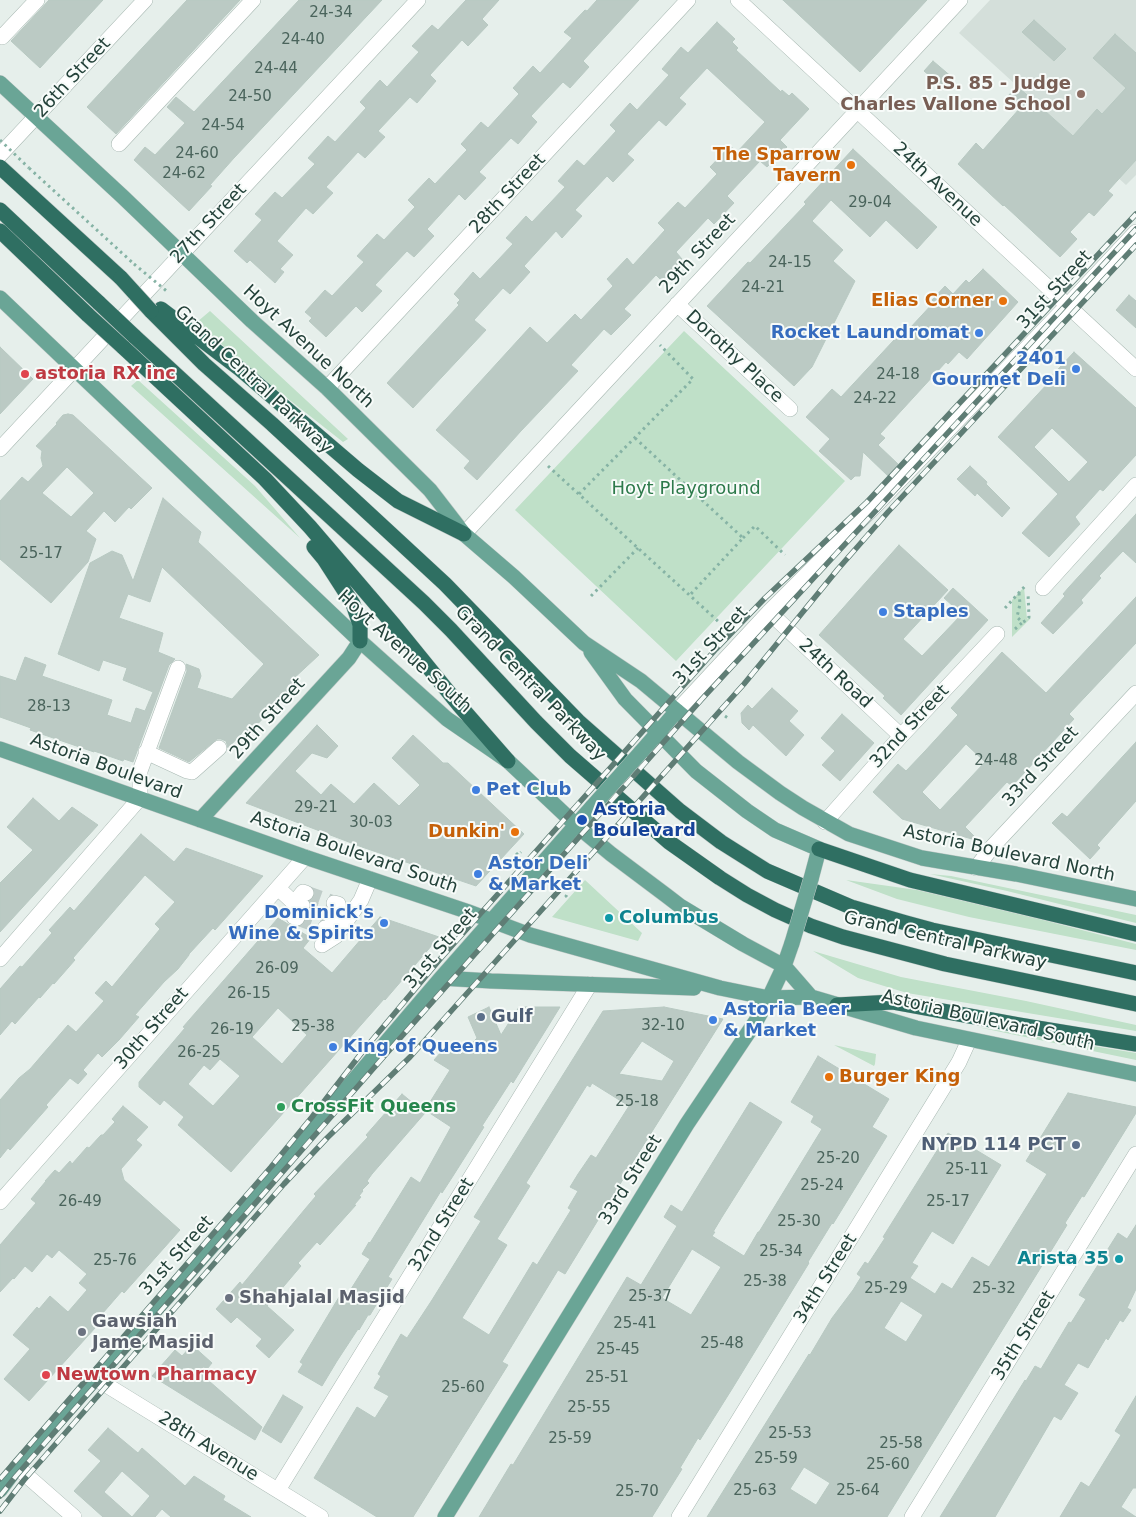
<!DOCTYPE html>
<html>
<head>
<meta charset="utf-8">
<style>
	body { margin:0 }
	canvas { display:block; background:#e6efeb }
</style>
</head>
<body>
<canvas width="1136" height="1517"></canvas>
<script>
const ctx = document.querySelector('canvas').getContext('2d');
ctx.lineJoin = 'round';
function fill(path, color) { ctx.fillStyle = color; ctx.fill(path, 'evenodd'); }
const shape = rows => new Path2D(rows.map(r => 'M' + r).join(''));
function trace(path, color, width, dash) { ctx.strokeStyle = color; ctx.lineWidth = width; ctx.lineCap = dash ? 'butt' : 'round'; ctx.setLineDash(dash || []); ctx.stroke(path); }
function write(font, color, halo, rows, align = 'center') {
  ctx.font = font + ' "DejaVu Sans",sans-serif'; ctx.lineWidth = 4; ctx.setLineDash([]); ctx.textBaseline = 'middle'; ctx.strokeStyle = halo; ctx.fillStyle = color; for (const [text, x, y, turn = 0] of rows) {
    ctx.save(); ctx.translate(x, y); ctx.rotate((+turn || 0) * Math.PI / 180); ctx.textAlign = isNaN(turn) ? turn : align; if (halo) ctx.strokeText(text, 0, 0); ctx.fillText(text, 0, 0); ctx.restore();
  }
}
fill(shape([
	[990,0,1136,0,1136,175,1126,185,959,33]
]), '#d4dfda');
fill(shape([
	[210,311,348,439,343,442,240,361,197,322],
	[684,331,845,481,676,661,515,510],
	[138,380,255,486,300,538,131,386],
	[1024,587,1027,619,1029,617,1031,618,1012,637,1012,600],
	[930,874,951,876,1136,915,1136,923,1007,891],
	[585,880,642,933,638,941,552,917],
	[846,880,917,890,1043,920,1136,944,1136,950,969,917,897,899],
	[813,951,901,977,1026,1001,1136,1025,1136,1031,907,993,858,978],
	[977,1027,1136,1053,1136,1060],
	[834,1045,876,1054,875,1064,874,1066]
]), '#bfe0c8');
const building = shape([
	[49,0,103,0,40,68,11,41,49,0],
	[187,0,240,0,116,134,87,107,187,0],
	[299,0,382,0,234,158,210,185,212,186,189,211,134,160,145,147,155,155,185,123,167,107,176,97,194,112,299,0],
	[466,0,499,0,482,19,488,25,468,46,462,40,430,75,436,81,417,103,410,97,378,131,385,137,365,158,358,152,326,187,333,193,313,214,306,208,277,241,293,255,280,269,284,272,275,283,250,260,247,263,234,251,262,220,255,214,275,192,282,198,315,164,308,158,328,136,335,142,366,108,360,102,380,80,387,87,419,52,412,46,432,25,438,30,466,0],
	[597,0,639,0,583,61,589,67,570,88,563,82,531,116,537,122,518,144,511,138,479,172,486,178,465,200,459,194,427,229,434,236,414,257,407,251,375,285,382,291,362,312,356,306,326,337,309,321,312,318,305,312,325,290,332,296,364,262,357,256,377,234,384,240,415,207,408,200,429,178,435,184,467,150,461,144,481,122,488,128,519,94,513,88,533,66,540,73,572,38,564,32,585,10,587,11,597,0],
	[783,0,927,0,860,72,783,0],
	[1034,20,1066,49,1054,61,1022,32,1034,20],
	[717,22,735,39,732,42,738,48,736,50,781,92,782,90,789,96,792,93,809,109,780,140,787,147,767,167,760,161,727,196,734,203,714,224,708,218,676,252,682,259,662,281,656,275,624,309,631,315,611,335,604,329,571,365,578,371,521,431,477,480,464,468,470,461,436,430,530,327,547,343,575,314,581,320,613,286,607,279,627,258,633,265,665,230,658,223,678,202,685,208,717,174,710,167,730,146,737,152,765,122,707,68,679,98,686,104,666,126,659,120,627,154,634,160,613,182,607,176,575,210,582,216,562,238,556,231,524,266,530,272,510,294,503,288,474,320,486,330,413,408,387,383,459,305,457,303,460,300,454,294,473,272,480,279,513,244,506,238,526,216,532,222,565,187,558,181,577,160,584,166,616,131,610,125,630,103,637,110,669,75,662,69,681,47,688,53,717,22],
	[1115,34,1136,53,1136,160,1108,191,1113,195,1094,216,1089,212,1070,232,1077,239,1060,257,1004,205,1003,206,958,164,976,143,983,150,1020,108,1008,96,1017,86,1073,136,1097,109,1102,114,1126,88,1093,58,1115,34],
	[933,61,953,78,944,88,924,71,933,61],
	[853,149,937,227,917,249,886,220,870,237,831,200,812,221,843,250,833,261,855,281,812,367,794,386,707,306,748,262,750,263,806,204,804,202,853,149],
	[983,269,1018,302,967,359,959,352,948,364,946,362,880,434,885,438,878,445,898,464,888,476,863,452,860,476,855,476,851,480,819,451,830,439,806,417,832,389,841,397,907,326,910,328,934,302,932,300,945,286,953,294,966,280,969,283,983,269],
	[1129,295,1136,301,1136,328,1116,310,1129,295],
	[0,347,33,379,0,414,0,347],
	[1074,352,1136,408,1136,455,1103,491,1100,489,1075,517,1080,524,1049,557,1022,533,1058,494,998,437,1050,381,1048,380,1074,352],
	[1052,428,1088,462,1069,482,1034,447,1052,428],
	[68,414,73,415,152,488,131,509,129,507,115,522,104,511,86,531,96,539,88,562,51,603,0,559,0,501,22,477,28,482,43,466,41,458,42,451,36,446,57,424,56,423,63,415,68,414],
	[67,467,94,493,71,517,42,493,67,467],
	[970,466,987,482,986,484,1010,508,1002,517,977,493,975,496,957,479,970,466],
	[163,498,201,532,198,542,319,655,292,680,296,684,248,734,243,732,228,748,226,741,221,739,217,739,189,762,159,748,187,671,186,664,199,669,201,676,197,688,232,699,264,664,162,567,150,602,128,594,119,618,163,633,158,652,175,659,169,665,133,762,124,759,123,761,94,751,94,752,30,730,31,728,0,717,0,676,16,681,25,657,46,665,42,676,112,700,107,715,131,723,136,708,145,711,153,692,123,680,127,668,103,660,99,671,58,654,90,563,112,551,122,555,133,581,163,498],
	[1136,514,1136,563,1123,551,1099,576,1101,578,1081,600,1083,603,1053,634,1041,623,1065,596,1063,594,1069,587,1136,514],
	[899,545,948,590,903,639,922,656,962,614,944,598,953,588,988,620,901,715,883,698,885,696,819,635,899,545],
	[1136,597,1136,643,1069,714,1074,719,1038,758,1012,786,1007,782,965,827,979,841,902,819,873,792,898,764,906,771,925,751,958,715,951,708,1002,652,1046,693,1136,597],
	[966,744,985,762,940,810,922,792,966,744],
	[772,688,798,711,789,721,804,735,786,756,753,725,749,730,742,723,741,713,748,705,752,709,772,688],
	[842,714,874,743,840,781,822,765,835,751,821,738,842,714],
	[317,725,338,746,327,758,312,753,295,771,321,795,331,784,354,804,374,783,399,806,420,785,392,758,413,735,443,763,448,763,524,834,476,886,362,847,246,803,317,725],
	[1136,742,1136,801,1097,845,1100,848,1090,859,1052,823,1062,813,1067,817,1136,742],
	[33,798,59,821,72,807,98,825,0,932,0,883,33,850,7,827,33,798],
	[141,834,174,862,186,848,263,876,215,930,213,928,189,954,189,955,178,969,164,982,135,1015,139,1017,119,1040,102,1057,98,1053,83,1070,87,1074,78,1084,70,1078,46,1105,48,1107,10,1150,8,1148,0,1158,0,1100,19,1078,30,1069,68,1025,76,1032,95,1011,104,1001,95,993,106,981,112,987,160,929,155,924,175,902,145,875,73,958,75,960,54,984,53,983,40,998,39,997,15,1024,12,1021,0,1035,0,989,20,966,22,967,52,933,49,930,70,907,74,911,141,834],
	[380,917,439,937,385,1000,384,999,231,1172,178,1125,184,1117,164,1100,160,1105,139,1087,139,1082,185,1028,183,1027,278,918,311,938,303,948,332,973,380,917],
	[278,1008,307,1035,282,1064,252,1037,278,1008],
	[220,1059,240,1076,213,1106,188,1084,204,1065,210,1070,220,1059],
	[489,1007,501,1035,519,1007,560,1007,513,1083,511,1081,482,1126,484,1127,453,1176,442,1193,441,1191,388,1277,392,1279,370,1315,368,1315,359,1330,358,1329,337,1361,322,1386,298,1372,303,1364,300,1362,339,1297,344,1300,370,1259,362,1254,369,1242,370,1243,411,1177,420,1183,451,1127,425,1110,450,1070,434,1060,449,1043,460,1055,477,1038,468,1017,489,1007],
	[664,1007,723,1019,624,1176,625,1176,565,1274,558,1270,502,1362,508,1365,413,1517,377,1517,314,1478,357,1407,375,1418,389,1396,374,1388,381,1376,378,1374,401,1334,407,1338,432,1300,481,1221,474,1217,603,1011,664,1007],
	[642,1041,674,1061,662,1081,619,1074,642,1041],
	[592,1083,629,1106,596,1158,591,1155,578,1174,570,1187,578,1191,568,1208,571,1210,537,1265,533,1262,489,1335,462,1318,507,1245,497,1239,530,1186,526,1183,587,1085,590,1087,592,1083],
	[818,1056,889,1099,872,1127,887,1136,833,1224,832,1223,808,1262,809,1263,732,1389,700,1440,698,1438,680,1468,682,1469,652,1517,479,1517,511,1464,513,1465,627,1277,641,1285,677,1226,664,1217,671,1205,682,1212,750,1102,782,1122,722,1217,713,1232,715,1232,712,1236,744,1256,758,1232,759,1232,822,1129,811,1122,814,1116,791,1102,818,1056],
	[692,1249,721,1267,691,1315,662,1298,692,1249],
	[1068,1093,1136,1107,1136,1113,1084,1197,1082,1196,1065,1223,1067,1225,887,1517,707,1517,809,1354,810,1355,832,1318,853,1290,861,1277,857,1274,865,1262,868,1264,885,1238,883,1237,948,1133,1001,1165,953,1244,932,1231,912,1263,918,1266,910,1278,935,1294,942,1283,952,1289,972,1257,989,1267,1047,1174,1026,1161,1068,1093],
	[901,1301,923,1315,906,1342,884,1328,901,1301],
	[804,1467,830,1483,816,1505,790,1489,804,1467],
	[402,1094,425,1113,372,1174,367,1181,369,1183,362,1190,363,1191,359,1196,361,1197,354,1205,356,1205,320,1245,317,1242,298,1263,301,1266,267,1306,294,1330,269,1358,256,1346,262,1339,237,1317,231,1323,216,1309,240,1282,242,1285,305,1209,316,1196,314,1194,368,1137,366,1135,402,1094],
	[123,1106,148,1127,136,1140,142,1145,121,1169,124,1180,180,1230,124,1293,122,1291,102,1314,105,1317,29,1401,4,1379,30,1349,13,1335,37,1307,39,1309,50,1296,68,1312,87,1290,79,1283,87,1274,59,1250,52,1258,47,1254,32,1272,25,1266,14,1279,13,1278,0,1292,0,1245,36,1203,31,1199,46,1181,45,1181,55,1170,59,1173,70,1161,72,1164,87,1147,89,1148,101,1135,103,1135,115,1122,112,1119,123,1106],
	[1136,1225,1136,1289,1127,1308,1131,1310,1123,1322,1120,1320,1108,1340,1106,1338,1088,1368,1078,1363,1064,1385,1078,1393,1061,1420,1054,1416,995,1517,940,1517,1025,1380,1026,1381,1035,1366,1041,1369,1069,1322,1071,1323,1086,1299,1079,1295,1118,1233,1127,1239,1136,1225],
	[192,1345,212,1363,207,1369,214,1375,209,1381,262,1427,255,1440,152,1376,175,1350,182,1356,192,1345],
	[283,1395,303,1407,281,1443,262,1431,283,1395],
	[1136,1396,1136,1488,1133,1488,1121,1507,1136,1517,1060,1517,1081,1482,1089,1487,1121,1435,1115,1431,1136,1396],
	[108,1428,138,1453,142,1448,185,1486,194,1476,225,1496,223,1500,251,1517,171,1517,162,1509,155,1517,132,1517,150,1496,122,1471,104,1492,132,1517,103,1517,74,1491,101,1461,88,1450,108,1428]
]);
fill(building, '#bbcac4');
trace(building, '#b8c9c2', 1);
trace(shape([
	[306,893,334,903],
	[302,905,330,915],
	[297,918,325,928]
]), '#bfccc8', 15, [15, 8]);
const minor = shape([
	[738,0,1136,369],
	[2,37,37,0],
	[119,144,253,0],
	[0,155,145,0],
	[677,304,790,409],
	[327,388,688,0],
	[0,449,418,0],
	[464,534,960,0],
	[1043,588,1136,485],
	[769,612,901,736],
	[677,711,769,612,878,503,1067,306,1136,232],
	[146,752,187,771,192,772,219,748],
	[825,822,901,736,997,634],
	[976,868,993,846,1136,693],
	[278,888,294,903,303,892,306,893],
	[334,903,338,904,339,918,346,921],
	[297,918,294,917,294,903,302,905],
	[325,928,329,929,339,918,330,915],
	[322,945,336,936,361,900,370,879],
	[0,959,140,798,140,771,178,668],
	[0,1202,305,857],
	[95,1378,321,1517],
	[17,1467,74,1517],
	[278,1490,590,984],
	[679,1517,959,1062,969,1040],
	[912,1517,1136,1154]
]);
const major = shape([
	[0,83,123,197,252,321,327,388,430,490,464,534,514,577,584,643,641,681,738,762,780,793,803,808,849,834,922,858,1016,874,1136,899],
	[0,298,360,641,447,719,508,761,576,825,611,854,667,896,680,906,743,944,784,966,811,997],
	[591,652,625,699,696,771,747,811,775,830,819,849,811,879],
	[0,749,305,857,466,911,530,935,720,988,769,998,811,997,916,1028,1136,1074],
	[641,752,677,711],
	[200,820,349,658,360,641],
	[441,978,491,981,694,988],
	[0,1490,17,1467,226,1230,441,978,592,807],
	[445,1517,687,1124,756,1021,769,998,784,966,792,943]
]);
const highway = shape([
	[0,167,121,278],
	[0,210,99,303],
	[0,231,88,315],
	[161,309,240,369,358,470,398,501,464,534],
	[151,311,204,364,272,424,445,584,578,721,680,811,721,842,767,871,851,907,906,923,932,930,1136,973],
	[134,336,424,603,451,630,536,722,570,756,669,842,720,878,747,895,775,910,811,926,843,937,945,964,1136,1004],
	[123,347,265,479,310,527,394,625,459,705,508,761],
	[314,547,324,559,353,604,360,625,360,641],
	[819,849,910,880,1136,934],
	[837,1005,893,1002,1019,1025,1136,1044]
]);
trace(minor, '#a8b8b2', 16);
trace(major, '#c2cac8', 16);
trace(highway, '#c2cac8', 16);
trace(shape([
	[29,168,134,264],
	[635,438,743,538,689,596],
	[548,466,720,623],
	[691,490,699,481],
	[579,494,693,379,660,345],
	[743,538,755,526,785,555],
	[1019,593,1020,604,1017,617,1020,620,1023,622,1027,620,1029,617,1028,593],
	[591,596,638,548],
	[1005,608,1027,584],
	[1015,629,1023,622],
	[725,716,728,718],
	[516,853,518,855,521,852],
	[567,897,566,896,568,894]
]), '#86b3a5', 3, [2.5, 4]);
trace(minor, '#fff', 15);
trace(major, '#6aa596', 15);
trace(highway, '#2f6f62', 15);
const rail = shape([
	[0,1479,271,1167,312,1117,363,1051,441,958,716,649,765,598,867,502,1136,214],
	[0,1496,16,1476,394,1045,702,699,1136,229],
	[0,1511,24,1480,284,1184,327,1138,410,1057,744,684,838,569,888,512,1136,245]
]);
trace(rail, '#5f7d75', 5.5);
trace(rail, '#f7fbf9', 4, [11]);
const majorBridge = shape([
	[592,807,641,752],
	[792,943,811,879]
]);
const highwayBridge = shape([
	[121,278,151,311],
	[99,303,134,336],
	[88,315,123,347]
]);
trace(majorBridge, '#c2cac8', 16, []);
trace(highwayBridge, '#c2cac8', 16, []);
trace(shape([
	[0,140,29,168],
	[134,264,169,293]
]), '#86b3a5', 3, [2.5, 4]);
trace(majorBridge, '#6aa596', 15);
trace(highwayBridge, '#2f6f62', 15);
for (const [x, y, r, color] of [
	[1081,94,5,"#8d6e63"],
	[851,165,5,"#e8710a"],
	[1003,301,5,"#e8710a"],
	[979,333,5,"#3f7fe0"],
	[1076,369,5,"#3f7fe0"],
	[25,374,5,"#e0444e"],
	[883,612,5,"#3f7fe0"],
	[476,790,5,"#3f7fe0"],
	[582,820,6,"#1a4fb4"],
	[515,832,5,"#e8710a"],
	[478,874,5,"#3f7fe0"],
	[609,918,5,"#0f9aa8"],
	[384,923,5,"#3f7fe0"],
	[481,1017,5,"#5c6f8a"],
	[713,1020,5,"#3f7fe0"],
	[333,1047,5,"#3f7fe0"],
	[829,1077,5,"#e8710a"],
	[281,1107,5,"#2e9e5b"],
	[1076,1145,5,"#5c6f8a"],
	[1119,1259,5,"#0f9aa8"],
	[229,1298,5,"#6b7280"],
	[82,1332,5,"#6b7280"],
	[46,1375,5,"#e0444e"]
]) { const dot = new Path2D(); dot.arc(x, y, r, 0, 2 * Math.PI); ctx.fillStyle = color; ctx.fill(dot); trace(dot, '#f7fbf9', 2); }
write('15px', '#4a645c', null, [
	["24-34",331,13],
	["24-40",303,40],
	["24-44",276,69],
	["24-50",250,97],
	["24-54",223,126],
	["24-60",197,154],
	["24-62",184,174],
	["29-04",870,203],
	["24-15",790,263],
	["24-21",763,288],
	["24-18",898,375],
	["24-22",875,399],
	["25-17",41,554],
	["28-13",49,707],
	["24-48",996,761],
	["29-21",316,808],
	["30-03",371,823],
	["26-09",277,969],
	["26-15",249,994],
	["32-10",663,1026],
	["25-38",313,1027],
	["26-19",232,1030],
	["26-25",199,1053],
	["25-18",637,1102],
	["25-20",838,1159],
	["25-11",967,1170],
	["25-24",822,1186],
	["26-49",80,1202],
	["25-17",948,1202],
	["25-30",799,1222],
	["25-34",781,1252],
	["25-76",115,1261],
	["25-38",765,1282],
	["25-29",886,1289],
	["25-32",994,1289],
	["25-37",650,1297],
	["25-41",635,1324],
	["25-48",722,1344],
	["25-45",618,1350],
	["25-51",607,1378],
	["25-60",463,1388],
	["25-55",589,1408],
	["25-53",790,1434],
	["25-59",570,1439],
	["25-58",901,1444],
	["25-59",776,1459],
	["25-60",888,1465],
	["25-63",755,1491],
	["25-64",858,1491],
	["25-70",637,1492]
]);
write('18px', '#24423a', '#f7fbf9', [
	["26th Street",73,78,-47],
	["24th Avenue",937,185,43],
	["28th Street",508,194,-47],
	["27th Street",209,224,-47],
	["29th Street",698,254,-47],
	["31st Street",1055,290,-47],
	["Hoyt Avenue North",308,347,43],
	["Dorothy Place",734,357,43],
	["Grand Central Parkway",253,380,43],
	["31st Street",711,646,-47],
	["Hoyt Avenue South",404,652,42],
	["24th Road",835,674,43],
	["Grand Central Parkway",530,684,46],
	["29th Street",268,719,-48],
	["32nd Street",910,727,-47],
	["Astoria Boulevard",106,767,20],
	["33rd Street",1041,767,-47],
	["Astoria Boulevard South",354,853,19],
	["Astoria Boulevard North",1009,854,12],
	["Grand Central Parkway",945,941,13],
	["31st Street",441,949,-49],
	["Astoria Boulevard South",988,1021,13],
	["30th Street",152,1029,-49],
	["33rd Street",631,1180,-58],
	["32nd Street",442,1225,-58],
	["31st Street",177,1256,-48],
	["34th Street",826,1279,-58],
	["35th Street",1024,1336,-58],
	["28th Avenue",208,1447,32]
]);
write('bold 18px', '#785e54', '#f7fbf9', [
	["P.S. 85 - Judge",1071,84],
	["Charles Vallone School",1071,105]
], 'right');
write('bold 18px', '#c56008', '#f7fbf9', [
	["The Sparrow",841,155],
	["Tavern",841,176],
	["Elias Corner",993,301],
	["Dunkin'",505,832],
	["Burger King",839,1077,"left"]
], 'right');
write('bold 18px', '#366cbe', '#f7fbf9', [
	["Rocket Laundromat",969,333,"right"],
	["2401",1066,359,"right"],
	["Gourmet Deli",1066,380,"right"],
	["Staples",893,612],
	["Pet Club",486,790],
	["Astor Deli",488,864],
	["& Market",488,885],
	["Dominick's",374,913,"right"],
	["Wine & Spirits",374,934,"right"],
	["Astoria Beer",723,1010],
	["& Market",723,1031],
	["King of Queens",343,1047]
], 'left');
write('bold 18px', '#be3a42', '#f7fbf9', [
	["astoria RX inc",35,374],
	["Newtown Pharmacy",56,1375]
], 'left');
write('18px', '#2d7a4b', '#f7fbf9', [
	["Hoyt Playground",686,489]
]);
write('bold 18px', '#164399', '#f7fbf9', [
	["Astoria",593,810],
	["Boulevard",593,831]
], 'left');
write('bold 18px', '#0d838f', '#f7fbf9', [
	["Columbus",619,918],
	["Arista 35",1109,1259,"right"]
], 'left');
write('bold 18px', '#4e5e75', '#f7fbf9', [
	["Gulf",491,1017],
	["NYPD 114 PCT",1066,1145,"right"]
], 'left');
write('bold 18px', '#27864d', '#f7fbf9', [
	["CrossFit Queens",291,1107]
], 'left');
write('bold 18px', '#5b616d', '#f7fbf9', [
	["Shahjalal Masjid",239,1298],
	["Gawsiah",92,1322],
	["Jame Masjid",92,1343]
], 'left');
</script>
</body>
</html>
